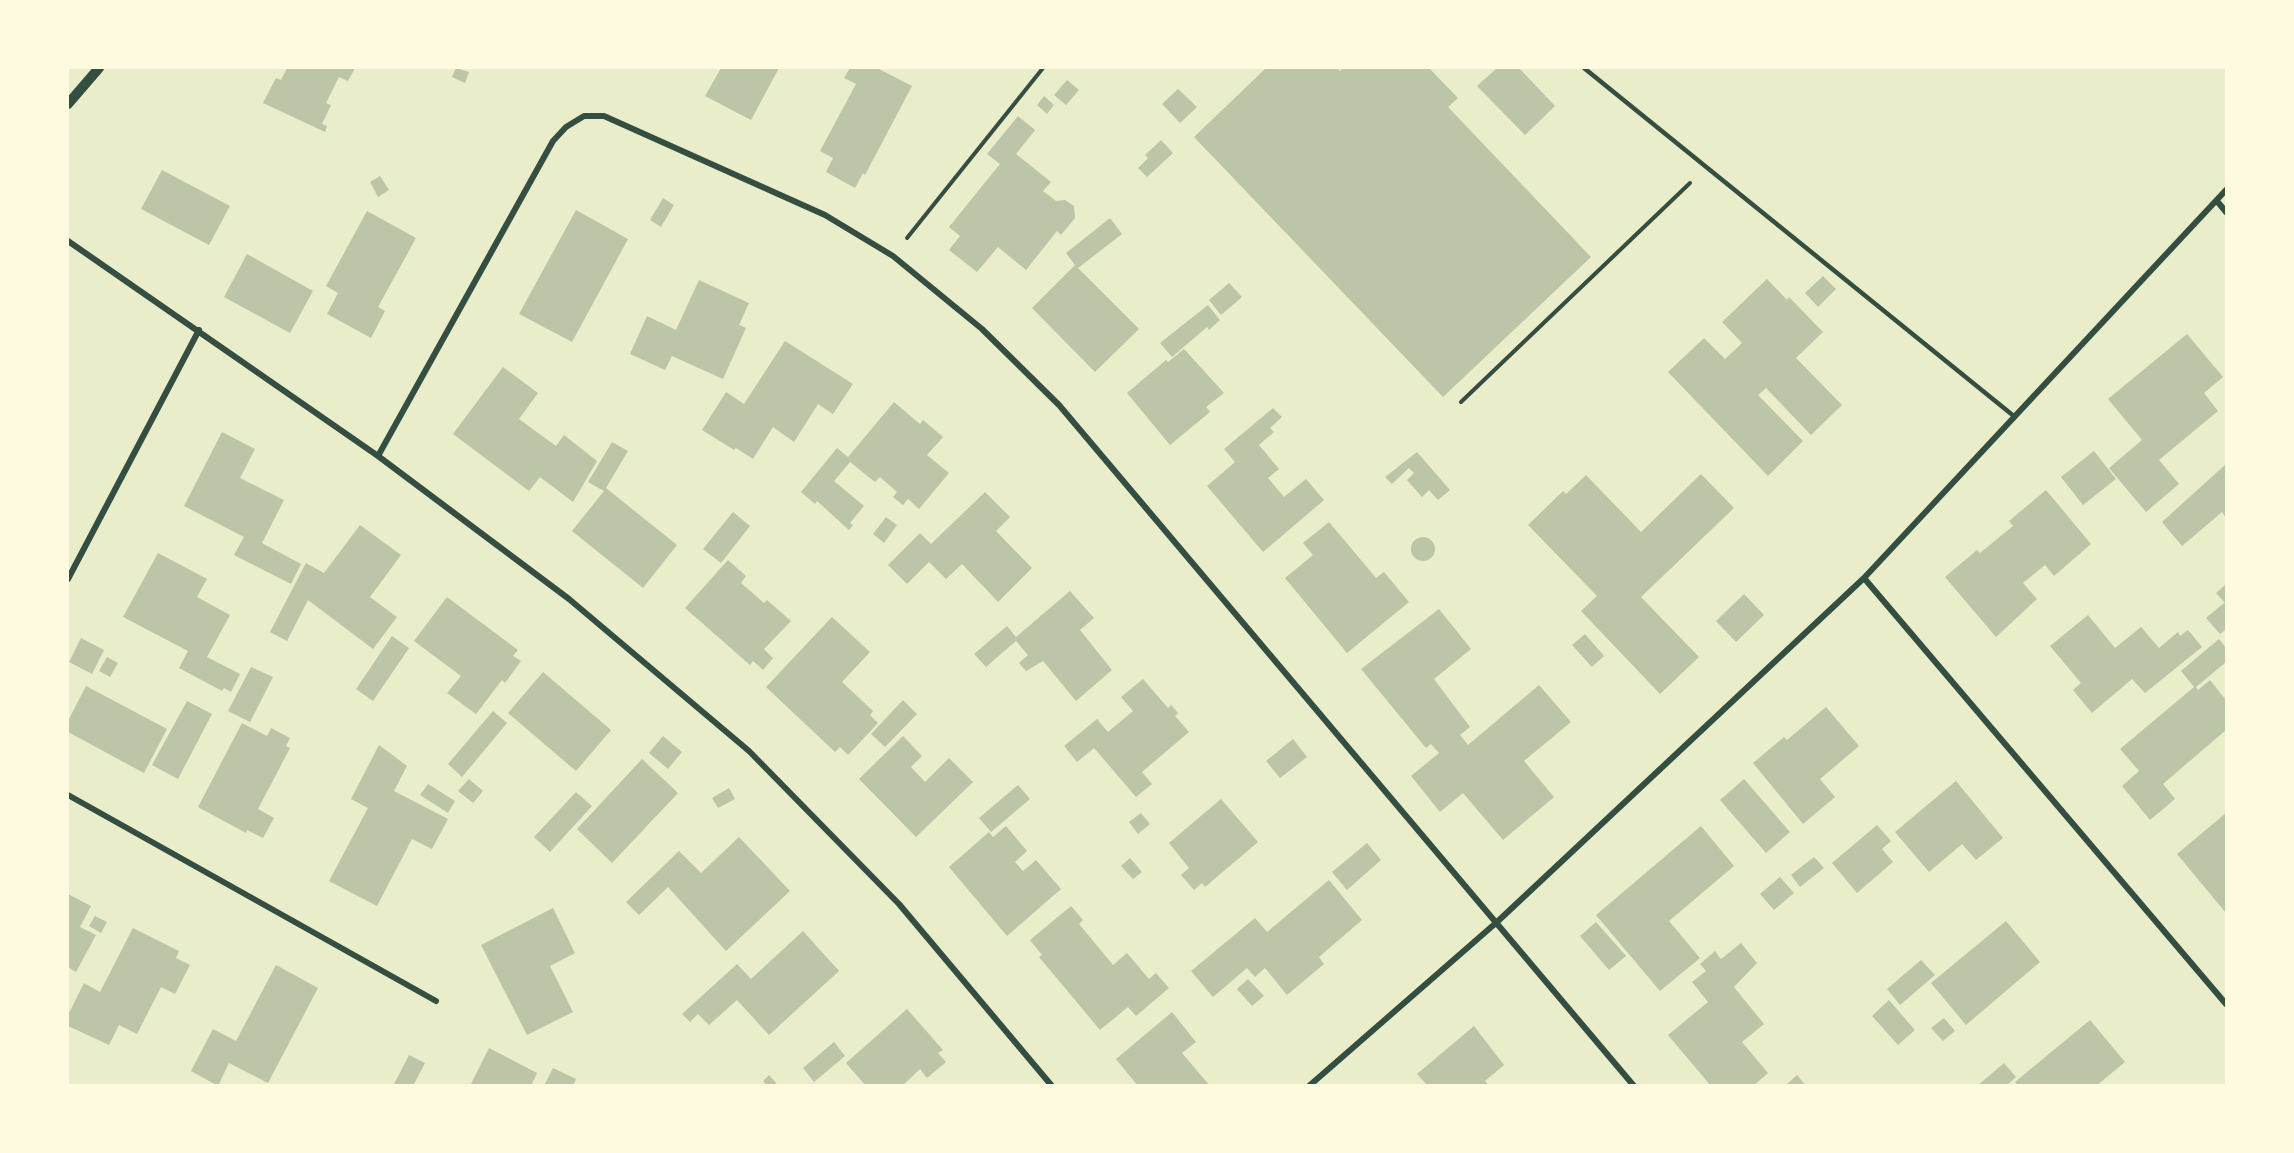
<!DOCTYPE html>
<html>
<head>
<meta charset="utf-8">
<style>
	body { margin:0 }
	#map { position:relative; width:2294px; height:1153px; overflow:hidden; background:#e9edc9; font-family:"Archivo Narrow",sans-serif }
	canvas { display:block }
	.frame { position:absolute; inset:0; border:69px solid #fefae0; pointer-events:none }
</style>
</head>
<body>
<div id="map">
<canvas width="2294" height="1153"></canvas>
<div class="frame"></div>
</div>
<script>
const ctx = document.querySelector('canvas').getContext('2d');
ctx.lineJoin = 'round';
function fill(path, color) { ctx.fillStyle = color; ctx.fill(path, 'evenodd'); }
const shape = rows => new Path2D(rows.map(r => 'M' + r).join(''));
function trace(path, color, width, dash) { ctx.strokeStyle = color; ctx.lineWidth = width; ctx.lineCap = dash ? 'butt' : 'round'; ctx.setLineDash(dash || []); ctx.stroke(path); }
fill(shape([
	[287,68,355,68,348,81,339,77,326,103,331,105,322,124,327,126,325,132,263,103,276,78,281,80],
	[456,68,469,72,465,83,452,77],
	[721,68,779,68,751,120,705,96],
	[850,68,877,68,912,86,865,175,863,173,855,188,826,172,833,158,820,151,856,84,844,78],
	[1266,68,1337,68,1340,71,1344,68,1429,68,1458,98,1448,107,1591,257,1443,397,1194,137],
	[1497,68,1519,68,1555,106,1525,135,1477,86],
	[1067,80,1079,90,1066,105,1054,95],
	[1178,89,1197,107,1180,123,1162,104],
	[1044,96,1054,105,1047,114,1037,105],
	[1018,116,1035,130,1016,154,1051,182,1043,191,1056,201,1065,200,1074,206,1075,218,1061,235,1057,231,1026,270,998,247,977,272,949,250,960,236,949,227,1000,164,987,154],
	[1161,140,1173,153,1147,177,1138,168,1148,158,1145,155],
	[162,170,230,206,209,245,141,209],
	[380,176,389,190,378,197,370,182],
	[663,198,674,205,661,227,650,220],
	[576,210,628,239,572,342,519,314],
	[367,211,416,238,378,307,385,311,371,338,327,314,338,293,326,286],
	[1110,218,1122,234,1078,268,1139,329,1095,372,1032,308,1075,265,1066,253],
	[247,254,313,291,290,333,224,297],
	[1823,276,1836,289,1818,307,1805,293],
	[1767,279,1787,300,1789,297,1823,332,1796,358,1842,405,1811,435,1766,388,1758,395,1803,441,1768,476,1668,372,1704,338,1725,359,1742,343,1722,322],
	[699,280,749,303,739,325,746,328,723,379,672,356,665,370,630,354,647,316,676,330],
	[1229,283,1242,297,1221,315,1209,300],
	[1208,305,1220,320,1209,330,1207,327,1172,357,1160,343],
	[2187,334,2223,377,2204,393,2218,411,2159,460,2179,484,2146,512,2109,468,2142,440,2108,399],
	[785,341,853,384,833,414,818,404,794,442,773,427,753,459,736,448,734,450,702,430,726,392,744,404],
	[1184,349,1224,393,1206,407,1210,412,1170,445,1127,393,1166,360,1168,362],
	[503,367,538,393,519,419,556,446,564,435,597,461,573,502,540,477,529,491,453,434],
	[894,402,920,424,923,420,943,437,927,455,949,473,919,509,908,499,903,505,893,497,897,492,880,477,875,482,850,462,834,481,864,506,850,523,853,525,849,530,817,501,815,504,801,492,837,448,848,457],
	[1273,408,1282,417,1270,428,1274,432,1259,445,1279,469,1268,478,1284,497,1306,479,1324,500,1263,552,1207,486,1235,462,1224,449],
	[222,432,255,449,240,478,284,500,262,543,301,564,291,584,234,555,244,537,184,506],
	[612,442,628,451,606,488,677,545,643,588,572,531,604,491,588,482],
	[2094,451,2116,479,2083,505,2061,477],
	[1417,452,1450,490,1438,500,1429,490,1422,497,1407,480,1414,473,1409,468,1392,484,1385,477],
	[2226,464,2226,518,2222,512,2182,546,2162,522],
	[1701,474,1734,508,1641,597,1699,657,1660,694,1581,611,1597,596,1528,525,1563,491,1566,494,1586,475,1641,532],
	[2046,490,2091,544,2054,576,2045,565,2023,583,2037,599,1996,637,1945,577,1977,550,1980,553,2013,526,2009,521],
	[985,492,1010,517,996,531,1032,568,998,602,962,564,946,579,929,562,907,584,888,565,920,533,931,544],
	[733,512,750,526,721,563,703,549],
	[886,517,897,525,884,543,873,534],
	[1329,522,1376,578,1384,572,1409,602,1347,653,1285,578,1313,555,1303,543],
	[360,525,401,555,370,597,397,617,373,649,308,600,287,641,270,632,306,563,324,573],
	'1411 549a12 12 0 1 1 24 0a12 12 0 1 1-24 0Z',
	[158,553,207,579,197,597,230,615,207,657,240,674,231,692,224,688,222,691,179,668,188,651,123,617],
	[728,560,746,576,741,583,764,603,767,600,791,621,764,649,773,658,763,670,753,661,750,665,685,608],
	[2226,584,2226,602,2225,603,2216,593],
	[1070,591,1094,618,1080,630,1112,670,1076,701,1043,661,1026,671,1019,663,1028,655,1016,641,986,667,974,654,1007,626,1016,637],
	[1744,594,1764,615,1736,642,1716,621],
	[447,597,518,650,513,656,521,661,505,683,502,680,476,714,447,693,461,676,414,641],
	[2224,603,2226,604,2226,629,2220,634,2206,618],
	[1439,609,1471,649,1434,679,1470,727,1460,735,1468,745,1539,685,1571,722,1524,761,1554,797,1503,840,1463,793,1440,812,1411,776,1439,753,1431,744,1426,748,1361,669],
	[2088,615,2115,648,2141,627,2159,648,2178,632,2180,636,2188,630,2202,647,2145,693,2132,679,2092,713,2073,690,2081,683,2050,646],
	[832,617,870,652,842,682,873,711,870,715,878,723,848,755,840,747,835,752,766,687],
	[1585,634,1604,656,1592,667,1572,645],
	[392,636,409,648,373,701,356,689],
	[81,638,104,650,92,674,69,662],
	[2219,639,2226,648,2226,662,2196,687,2198,690,2210,680,2226,700,2226,730,2163,784,2175,799,2150,820,2122,786,2139,771,2120,749,2194,687,2181,671],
	[107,657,118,663,110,677,99,671],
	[251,667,273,677,250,722,228,711],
	[543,672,611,730,576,771,508,713],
	[1143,679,1168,708,1171,705,1178,713,1175,716,1189,732,1142,772,1152,784,1136,797,1094,748,1077,762,1064,746,1097,719,1108,732,1133,711,1121,697],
	[86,686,167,729,144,773,68,732,68,721],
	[903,700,917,714,885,747,871,734],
	[187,701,212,714,178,779,152,765],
	[1826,707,1859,746,1820,779,1835,797,1803,824,1753,763,1784,737,1787,740],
	[493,711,507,723,462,777,448,764],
	[242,723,267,736,271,728,290,738,286,746,290,748,258,809,274,818,263,838,247,830,246,833,198,807],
	[663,736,682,752,668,769,649,753],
	[903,736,922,756,911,767,925,782,949,758,973,782,916,837,859,779],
	[1293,739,1307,757,1280,778,1266,761],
	[379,745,407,766,394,791,448,819,432,849,412,839,377,906,329,881,368,808,351,799],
	[642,759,678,793,612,863,577,829],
	[469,779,483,791,473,803,458,791],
	[1744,779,1790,832,1766,853,1720,800],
	[1956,781,2003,838,1976,860,1962,844,1929,872,1895,832],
	[428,784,455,801,448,813,420,795],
	[1018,785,1030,799,991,832,979,818],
	[729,788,735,799,718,808,712,798],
	[576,792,592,806,550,852,534,837],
	[1221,799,1258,842,1205,887,1202,883,1194,890,1181,875,1189,868,1169,843],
	[1141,813,1150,824,1138,834,1129,822],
	[2226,813,2226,913,2177,854],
	[1877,825,1891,841,1882,849,1893,862,1857,893,1832,863],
	[1006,826,1027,851,1015,862,1023,871,1036,860,1061,889,1007,936,949,867,989,832,993,837],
	[1701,826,1734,866,1669,921,1700,958,1660,991,1596,915],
	[739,837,790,891,726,951,668,887,639,915,626,902,679,851,701,873],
	[1367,843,1381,860,1347,890,1332,872],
	[1814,857,1824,868,1800,887,1791,875],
	[1130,858,1142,872,1133,879,1121,866],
	[1780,877,1794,893,1774,910,1760,894],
	[1329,880,1362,920,1319,957,1324,964,1287,995,1265,968,1255,977,1247,968,1213,997,1191,971,1255,918,1267,932],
	[68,894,91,906,80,927,96,935,76,972,68,967],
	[1071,906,1083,920,1079,924,1113,965,1127,953,1149,979,1156,973,1169,988,1136,1016,1128,1007,1100,1030,1039,957,1042,955,1030,940],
	[553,908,575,953,550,966,573,1012,527,1035,481,945],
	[95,916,107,922,101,933,89,926],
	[2006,921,2040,962,1966,1025,1931,983],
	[1596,922,1626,956,1609,970,1580,936],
	[133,928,179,951,176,958,190,965,175,994,161,987,137,1034,119,1025,109,1045,68,1026,68,1015,84,983,100,992],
	[803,931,839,971,769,1035,737,1000,709,1025,698,1014,690,1022,682,1014,737,964,751,979],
	[1741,943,1757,963,1734,987,1764,1024,1742,1042,1768,1073,1753,1086,1711,1086,1668,1035,1708,1002,1692,982,1706,971,1700,964,1715,951,1721,959],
	[1921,960,1935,975,1900,1005,1887,989],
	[276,965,318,988,268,1083,229,1063,218,1086,191,1071,213,1029,236,1041],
	[1248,979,1264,996,1252,1006,1237,989],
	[1889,1000,1915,1030,1898,1045,1872,1016],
	[907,1009,943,1050,938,1053,946,1062,927,1078,920,1069,902,1086,866,1086,846,1063],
	[1172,1012,1196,1042,1182,1053,1210,1086,1138,1086,1116,1059],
	[1944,1018,1955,1031,1943,1041,1931,1028],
	[2090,1020,2125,1062,2096,1086,2018,1086,2015,1082],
	[1474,1026,1504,1065,1485,1081,1489,1086,1428,1086,1417,1074],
	[834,1042,845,1056,814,1082,803,1068],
	[489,1048,537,1073,531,1086,470,1086],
	[409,1055,425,1063,413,1086,393,1086],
	[2004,1063,2016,1077,2006,1086,1977,1086],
	[553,1068,576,1079,573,1086,545,1084],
	[769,1075,776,1083,773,1086,768,1086,763,1081],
	[1797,1075,1806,1086,1785,1086]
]), '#bcc5a7');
trace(shape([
	[907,238,1043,68],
	[1461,402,1690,183]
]), '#344e41', 4);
trace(shape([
	[1584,68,2015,417]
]), '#344e41', 4.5);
trace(shape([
	[2217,201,2226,212],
	[68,241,378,456,569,599,749,751,899,904,1052,1086],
	[378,456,553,141,566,127,584,116,604,116,825,215,893,256,982,329,1059,405,1634,1086],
	[1864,578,2226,1004],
	[68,579,199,330],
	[68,795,436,1001],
	[1309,1086,1497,922,1864,578,2226,190]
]), '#344e41', 6);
trace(shape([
	[68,104,99,68]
]), '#344e41', 10);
</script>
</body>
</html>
